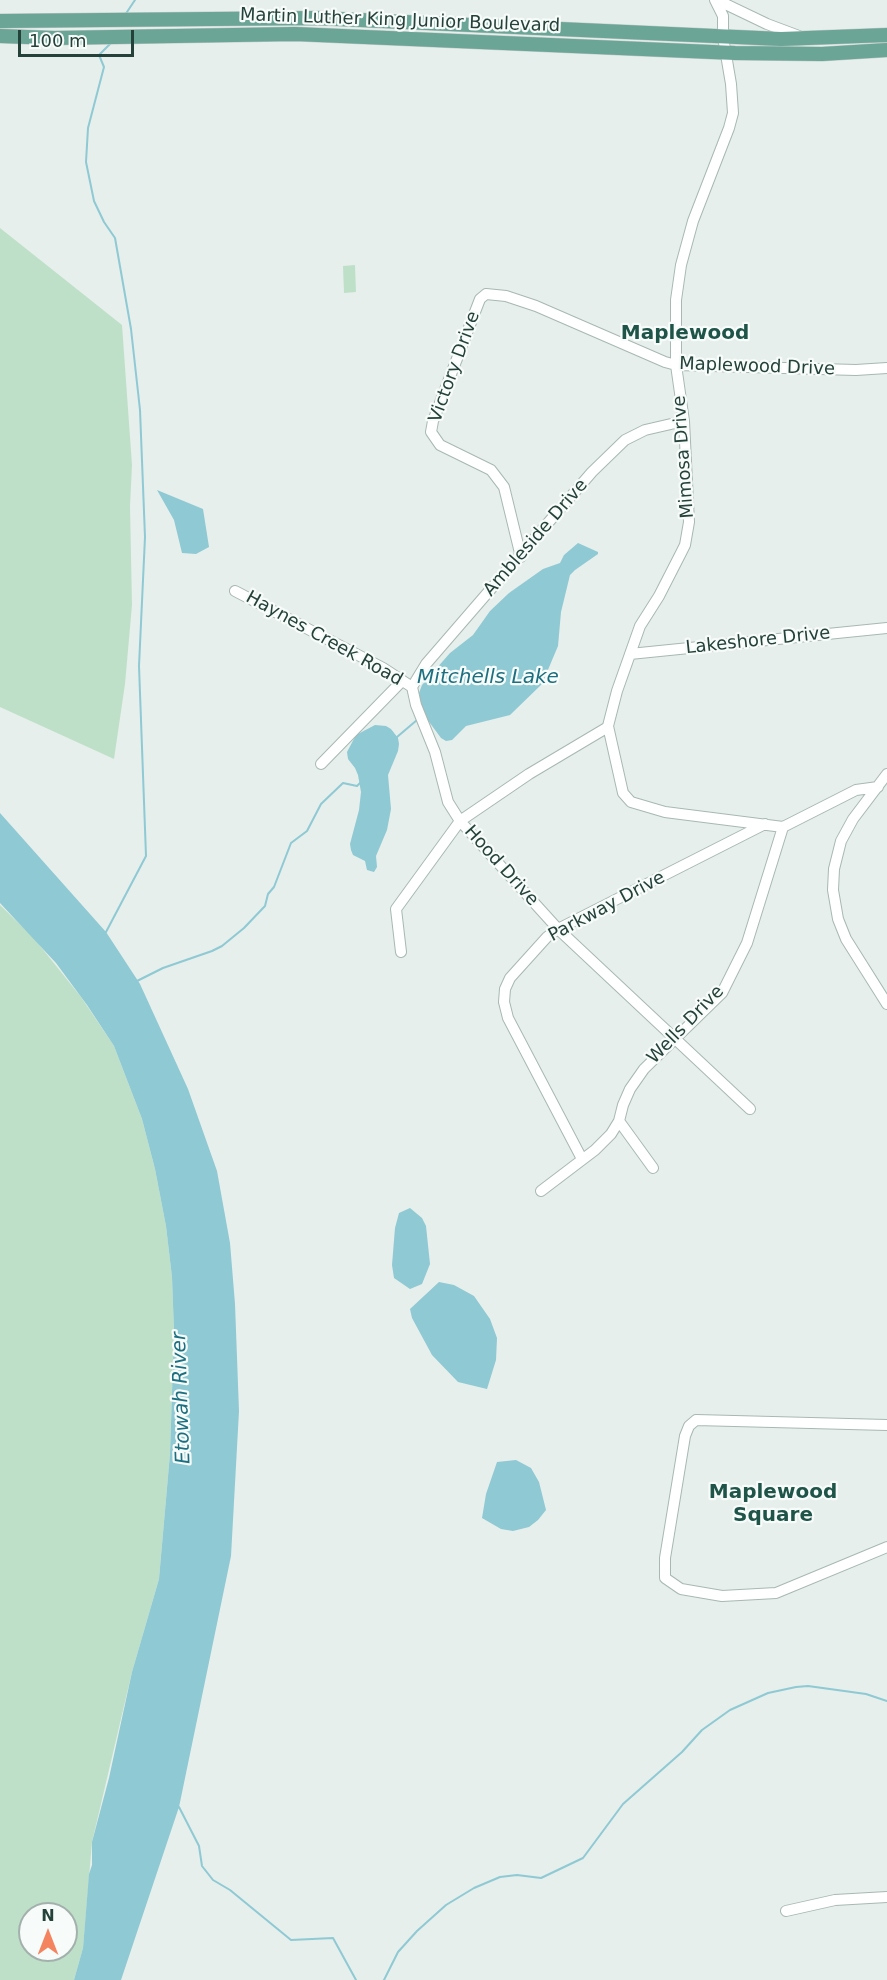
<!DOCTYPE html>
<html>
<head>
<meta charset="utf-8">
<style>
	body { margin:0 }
	#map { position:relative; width:887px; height:1980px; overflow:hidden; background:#e6efeb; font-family:"DejaVu Sans",sans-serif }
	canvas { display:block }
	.north { position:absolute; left:18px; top:1902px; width:60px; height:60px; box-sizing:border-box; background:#f7fbf9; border:2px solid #a3b1ad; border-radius:50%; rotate:0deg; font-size:16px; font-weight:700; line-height:24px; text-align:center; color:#24423a }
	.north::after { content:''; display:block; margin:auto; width:21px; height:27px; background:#f4845f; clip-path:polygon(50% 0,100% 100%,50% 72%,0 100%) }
	.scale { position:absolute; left:18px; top:30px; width:116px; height:27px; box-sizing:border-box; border:3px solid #24423a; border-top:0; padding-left:8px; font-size:18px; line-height:21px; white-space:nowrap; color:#24423a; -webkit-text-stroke:4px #f7fbf9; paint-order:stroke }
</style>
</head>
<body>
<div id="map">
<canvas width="887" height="1980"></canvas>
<div class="north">N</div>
<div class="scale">100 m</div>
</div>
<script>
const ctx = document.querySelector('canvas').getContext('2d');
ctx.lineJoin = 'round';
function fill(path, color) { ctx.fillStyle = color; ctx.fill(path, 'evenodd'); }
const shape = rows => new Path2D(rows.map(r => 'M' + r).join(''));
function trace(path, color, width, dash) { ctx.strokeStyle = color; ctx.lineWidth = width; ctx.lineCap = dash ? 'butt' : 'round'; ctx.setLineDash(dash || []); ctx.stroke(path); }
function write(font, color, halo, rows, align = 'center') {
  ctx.font = font + ' "DejaVu Sans",sans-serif'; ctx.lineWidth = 4.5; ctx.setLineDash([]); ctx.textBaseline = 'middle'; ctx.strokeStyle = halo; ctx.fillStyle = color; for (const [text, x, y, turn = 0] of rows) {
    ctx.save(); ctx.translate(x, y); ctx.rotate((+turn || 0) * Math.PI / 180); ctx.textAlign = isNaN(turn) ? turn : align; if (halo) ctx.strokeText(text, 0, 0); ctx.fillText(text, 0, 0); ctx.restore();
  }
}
fill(shape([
	[0,228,122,325,132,465,130,506,132,605,125,684,114,759,0,707],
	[355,265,356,292,344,293,343,266],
	[0,905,33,937,81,997,114,1046,142,1119,155,1169,166,1226,172,1277,174,1331,170,1454,159,1579,132,1672,92,1842,83,1948,74,1980,0,1980],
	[30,1914,66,1914,66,1950,30,1950]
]), '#bfe0c8');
fill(shape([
	[157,490,203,509,209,547,196,554,182,553,174,520],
	[578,543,598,552,598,554,575,570,570,575,561,612,558,646,542,684,510,715,466,726,452,740,446,741,441,738,424,715,420,704,419,693,422,685,450,653,473,635,490,611,509,593,543,569,560,563,564,555],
	[375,725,386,726,391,729,398,738,399,744,398,751,388,775,391,809,387,830,376,856,377,867,374,872,367,870,365,861,353,855,351,850,350,844,359,810,361,792,358,775,355,768,348,759,347,752,356,735],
	[0,813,106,932,140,984,188,1089,217,1171,230,1243,235,1304,239,1411,231,1556,179,1807,121,1980,74,1980,83,1948,89,1874,92,1865,92,1842,109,1778,132,1672,159,1579,170,1454,174,1331,172,1277,166,1226,155,1169,142,1119,114,1046,87,1005,56,963,0,903],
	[410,1208,422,1218,426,1226,430,1264,422,1284,410,1289,394,1278,392,1265,395,1228,399,1213],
	[439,1282,454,1285,474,1296,490,1319,497,1338,496,1360,487,1389,458,1382,432,1355,412,1318,410,1309],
	[516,1460,531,1468,539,1482,546,1510,538,1520,529,1527,513,1531,501,1529,482,1518,486,1494,497,1462]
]), '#8ec9d4');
trace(shape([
	[125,15,135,0],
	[397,737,417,720],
	[106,932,146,856,139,666,145,537,140,410,131,329,115,238,104,222,94,201,86,162,88,128,104,67,99,55,113,41],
	[137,981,163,968,212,951,222,946,244,928,265,906,268,894,274,887,291,843,307,831,321,804,343,783,357,786,360,783],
	[176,1808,179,1807,199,1846,202,1866,213,1880,230,1890,291,1940,333,1938,356,1980],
	[384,1980,398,1952,417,1931,446,1905,474,1888,500,1877,517,1875,541,1878,583,1858,623,1804,682,1752,702,1730,730,1710,768,1693,796,1687,808,1686,866,1694,887,1701]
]), '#8ec9d4', 2);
const minor = shape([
	[715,0,723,16,723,37,731,84,733,113,729,128,693,221,681,265,676,300,676,365,684,421,689,522,685,545,681,553,659,596,640,626,617,691,608,726,623,793,631,802,665,812,783,827],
	[717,0,767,24,799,36],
	[521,557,504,487,491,470,440,445,431,432,433,421,480,299,486,294,506,296,536,306,665,362,676,365,856,370,887,368],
	[235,591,383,668,412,687],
	[630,654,887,628],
	[412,687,416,705,435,752,448,802,460,821,558,929,750,1109],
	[412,687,426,664,592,472,625,440,645,430,684,421],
	[321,764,402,681],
	[887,774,853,819,841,841,834,869,833,890,838,919,846,939,887,1004],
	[783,827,856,790,878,787],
	[401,952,396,909,460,821,529,774,608,727],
	[619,1121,653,1168],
	[582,1159,508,1018,504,1002,505,989,510,978,547,937,558,929,765,824],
	[541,1191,595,1150,611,1134,619,1121,623,1105,630,1089,644,1069,722,993,747,943,783,827],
	[887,1425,696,1420,689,1426,685,1436,665,1558,665,1578,681,1589,722,1596,776,1593,887,1547],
	[786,1911,835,1900,887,1897]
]);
const major = shape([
	[0,21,316,18,781,39,887,35],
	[0,36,54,38,295,34,735,53,822,54,887,50]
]);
trace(minor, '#a8b8b2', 12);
trace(major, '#c2cac8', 15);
trace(minor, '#fff', 10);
trace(major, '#6aa596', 14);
write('18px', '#24423a', '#f7fbf9', [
	["Martin Luther King Junior Boulevard",400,21,2],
	["Victory Drive",455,367,-70],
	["Maplewood Drive",757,367,2],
	["Mimosa Drive",684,457,-94],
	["Ambleside Drive",536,538,-49],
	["Haynes Creek Road",324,639,29],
	["Lakeshore Drive",758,641,-6],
	["Hood Drive",501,866,48],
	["Parkway Drive",607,907,-28],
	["Wells Drive",686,1025,-46]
]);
write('bold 20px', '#1f5548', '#f7fbf9', [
	["Maplewood",685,334],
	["Maplewood",773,1493],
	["Square",773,1516]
]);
write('italic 20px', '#1c6f80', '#f7fbf9', [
	["Mitchells Lake",488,678],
	["Etowah River",182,1398,-92]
]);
</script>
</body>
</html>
